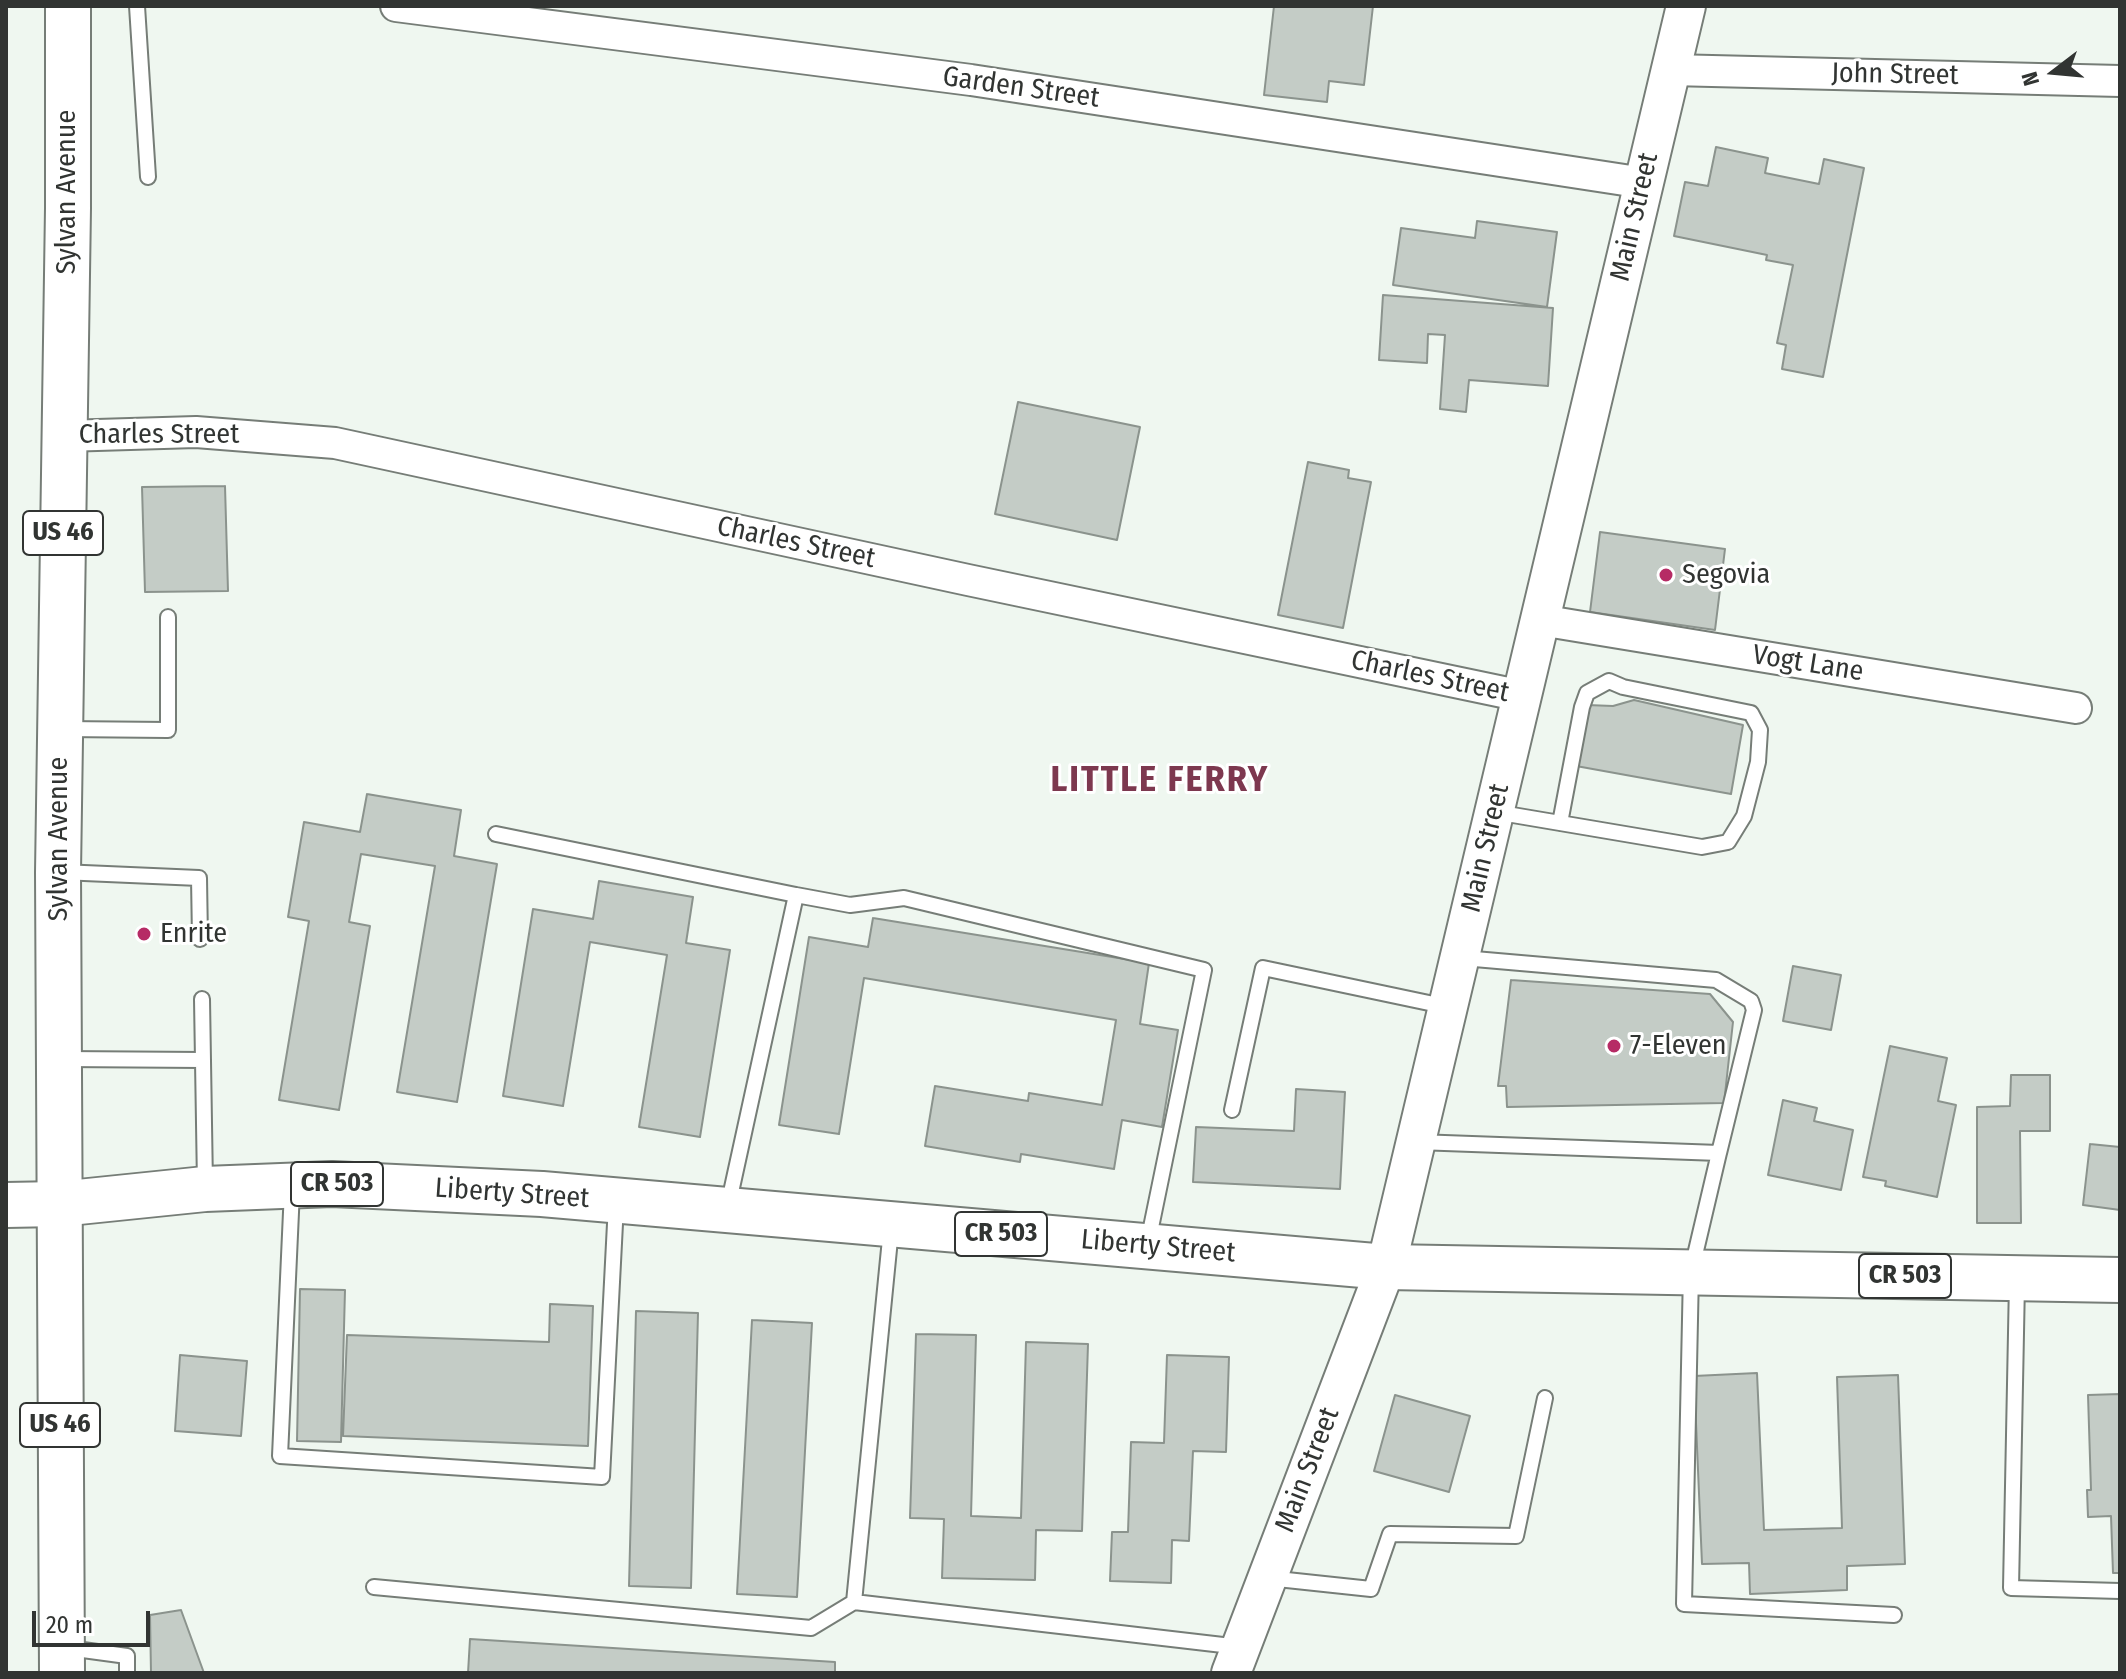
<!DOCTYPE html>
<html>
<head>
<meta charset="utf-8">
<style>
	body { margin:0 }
	#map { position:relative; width:2126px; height:1679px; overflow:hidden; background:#eff7f0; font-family:"Fira Sans Condensed",sans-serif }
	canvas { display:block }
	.frame { position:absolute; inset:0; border:8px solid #313432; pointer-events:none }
	.north { position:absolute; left:2014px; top:32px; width:80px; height:80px; -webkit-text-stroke:6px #fff; paint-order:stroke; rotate:254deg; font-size:22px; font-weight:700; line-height:32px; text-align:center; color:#313432 }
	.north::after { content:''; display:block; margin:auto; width:28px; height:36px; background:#313432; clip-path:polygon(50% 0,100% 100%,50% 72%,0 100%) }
	.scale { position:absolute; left:32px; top:1611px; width:118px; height:36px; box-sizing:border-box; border:4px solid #313432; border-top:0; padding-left:10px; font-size:24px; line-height:28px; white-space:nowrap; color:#313432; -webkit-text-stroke:6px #fff; paint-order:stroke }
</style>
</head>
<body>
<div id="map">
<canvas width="2126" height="1679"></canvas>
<div class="frame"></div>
<div class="north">N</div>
<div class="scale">20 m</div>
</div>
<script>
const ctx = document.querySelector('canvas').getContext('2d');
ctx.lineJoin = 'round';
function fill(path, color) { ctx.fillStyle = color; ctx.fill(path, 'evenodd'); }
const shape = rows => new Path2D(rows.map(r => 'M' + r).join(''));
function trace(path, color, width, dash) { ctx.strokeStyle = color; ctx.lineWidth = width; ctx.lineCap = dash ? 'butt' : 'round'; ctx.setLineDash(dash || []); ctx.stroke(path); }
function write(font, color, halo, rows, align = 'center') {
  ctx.font = font + ' "Fira Sans Condensed",sans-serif'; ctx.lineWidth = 6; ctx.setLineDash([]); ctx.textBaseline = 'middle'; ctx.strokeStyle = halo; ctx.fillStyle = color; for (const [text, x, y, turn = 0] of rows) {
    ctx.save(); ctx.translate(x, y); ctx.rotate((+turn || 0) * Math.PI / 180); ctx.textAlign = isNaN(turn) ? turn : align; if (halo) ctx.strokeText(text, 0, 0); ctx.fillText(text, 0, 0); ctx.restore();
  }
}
const building = shape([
	[1274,6,1373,6,1364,85,1329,81,1327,102,1264,95,1274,6],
	[1716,147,1768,158,1765,173,1819,184,1824,159,1864,168,1823,377,1782,369,1786,345,1777,343,1793,265,1766,260,1767,255,1674,236,1685,182,1708,186,1716,147],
	[1477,221,1557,232,1547,307,1393,285,1401,228,1475,238,1477,221],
	[1383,295,1553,308,1548,386,1469,380,1466,412,1440,409,1445,335,1428,334,1427,363,1379,360,1383,295],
	[1018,402,1140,427,1117,540,995,514,1018,402],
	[1308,462,1349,470,1348,478,1371,482,1343,628,1278,615,1308,462],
	[225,486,228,591,145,592,142,487,225,486],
	[1600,532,1725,549,1715,630,1590,612,1600,532],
	[1634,700,1743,725,1731,794,1576,766,1587,705,1613,706,1634,700],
	[367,794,461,810,454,856,497,864,457,1102,397,1092,435,866,361,854,349,922,370,926,339,1110,279,1100,309,921,288,917,304,822,360,832,367,794],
	[599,881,693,897,686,943,730,950,700,1137,639,1127,667,955,590,942,563,1106,503,1096,533,909,593,919,599,881],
	[873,918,1149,963,1140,1024,1178,1030,1162,1127,1122,1120,1114,1169,1021,1154,1020,1162,925,1146,935,1086,1028,1101,1029,1093,1102,1105,1116,1020,864,978,839,1134,779,1125,809,937,868,947,873,918],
	[1793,966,1841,975,1831,1030,1783,1021,1793,966],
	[1511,980,1710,994,1733,1022,1724,1103,1507,1107,1506,1086,1498,1086,1511,980],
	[1890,1046,1947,1058,1938,1101,1956,1105,1937,1197,1885,1186,1886,1181,1863,1177,1890,1046],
	[2011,1075,2050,1075,2050,1131,2020,1131,2021,1223,1977,1223,1977,1107,2010,1106,2011,1075],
	[1296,1089,1345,1092,1340,1189,1193,1182,1196,1127,1294,1131,1296,1089],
	[1783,1100,1817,1108,1814,1121,1853,1130,1841,1190,1768,1175,1783,1100],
	[2090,1144,2120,1147,2120,1210,2083,1205,2090,1144],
	[300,1289,345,1290,341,1442,297,1441,300,1289],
	[550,1304,593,1306,588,1446,343,1436,347,1335,549,1342,550,1304],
	[636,1311,698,1313,691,1588,629,1586,636,1311],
	[752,1320,812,1323,797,1597,737,1594,752,1320],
	[916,1334,976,1335,971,1516,1021,1518,1026,1342,1088,1344,1082,1531,1036,1530,1035,1580,942,1578,944,1519,910,1518,916,1334],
	[180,1355,247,1361,241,1436,175,1431,180,1355],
	[1167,1355,1229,1357,1226,1452,1193,1451,1189,1541,1172,1540,1171,1583,1110,1581,1112,1532,1128,1532,1131,1442,1164,1443,1167,1355],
	[1757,1373,1764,1530,1842,1528,1837,1377,1898,1375,1905,1564,1847,1566,1847,1590,1750,1594,1749,1563,1702,1564,1694,1376,1757,1373],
	[2120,1394,2120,1573,2113,1573,2111,1516,2088,1517,2087,1490,2091,1490,2088,1395,2120,1394],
	[1395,1395,1470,1416,1449,1492,1374,1471,1395,1395],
	[181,1610,204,1673,151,1673,150,1615,181,1610],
	[470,1639,835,1662,835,1673,468,1673,470,1639]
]);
fill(building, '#c4ccc6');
trace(building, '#8b938d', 2);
const service = shape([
	[137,6,148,177],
	[63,729,168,730,168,617],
	[1495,812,1560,823,1702,847,1728,842,1744,816,1758,762,1760,730,1751,713,1623,687,1609,681,1587,693,1582,707,1560,823],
	[496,834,796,895,728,1206],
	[61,872,199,878,200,939],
	[796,895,850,905,904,898,1204,970,1148,1242],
	[1463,958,1716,980,1751,1001,1754,1010,1719,1153],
	[202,999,205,1185],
	[63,1059,203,1060],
	[1232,1110,1263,968,1448,1007],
	[1417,1142,1719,1153,1691,1272,1684,1604,1894,1615],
	[292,1190,280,1456,602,1477,616,1204],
	[2017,1282,2011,1588,2120,1591],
	[1268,1578,1371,1589,1390,1534,1516,1536,1545,1398],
	[374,1587,811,1628,854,1602,1240,1647],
	[854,1602,891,1229],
	[68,1648,127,1656,127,1673]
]);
const minor = shape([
	[396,6,971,80,1644,183],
	[1671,70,2120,81],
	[64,436,196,432,335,443,968,580,1522,696],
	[1540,620,2076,708]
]);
const tertiary = shape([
	[1231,1673,1386,1267,1686,6]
]);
const primary = shape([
	[6,1205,59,1204,205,1189,332,1184,542,1194,1386,1267,2120,1280]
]);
const trunk = shape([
	[62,1673,58,872,68,208,68,6]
]);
trace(service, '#767d77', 18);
trace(minor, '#767d77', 34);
trace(tertiary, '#767d77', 42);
trace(primary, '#767d77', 48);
trace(trunk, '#767d77', 48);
trace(service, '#fff', 14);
trace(minor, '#fff', 30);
trace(tertiary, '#fff', 38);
trace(primary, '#fff', 44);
trace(trunk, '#fff', 44);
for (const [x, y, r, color] of [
	[1666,575,8,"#b62b65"],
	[144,934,8,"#b62b65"],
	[1614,1046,8,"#b62b65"]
]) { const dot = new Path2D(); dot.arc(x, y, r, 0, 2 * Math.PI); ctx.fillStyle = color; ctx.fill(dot); trace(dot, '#fff', 3); }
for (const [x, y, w] of [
	[63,533,80],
	[337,1184,92],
	[1001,1234,92],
	[1905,1276,92],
	[60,1425,80]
]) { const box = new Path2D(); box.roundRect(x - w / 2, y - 22, w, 44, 6); ctx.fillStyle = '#fff'; ctx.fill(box); trace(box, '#313432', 2); }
write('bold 26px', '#313432', null, [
	["US 46",63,533],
	["CR 503",337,1184],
	["CR 503",1001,1234],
	["CR 503",1905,1276],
	["US 46",60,1425]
]);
write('28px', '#313432', '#fff', [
	["John Street",1895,75,1],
	["Garden Street",1021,88,8],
	["Sylvan Avenue",67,192,-90],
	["Main Street",1635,217,-77],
	["Charles Street",159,435],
	["Charles Street",796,543,12],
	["Vogt Lane",1808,664,9],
	["Charles Street",1430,677,12],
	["Sylvan Avenue",59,839,-90],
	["Main Street",1486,848,-77],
	["Liberty Street",512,1194,4],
	["Liberty Street",1158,1247,5],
	["Main Street",1308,1470,-69]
]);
write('28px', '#313432', '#fff', [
	["Segovia",1682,575],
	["Enrite",160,934],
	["7-Eleven",1630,1046]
], 'left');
ctx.letterSpacing = '2px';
write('bold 36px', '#7d384f', '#fff', [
	["LITTLE FERRY",1160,781]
]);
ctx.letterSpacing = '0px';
</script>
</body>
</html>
